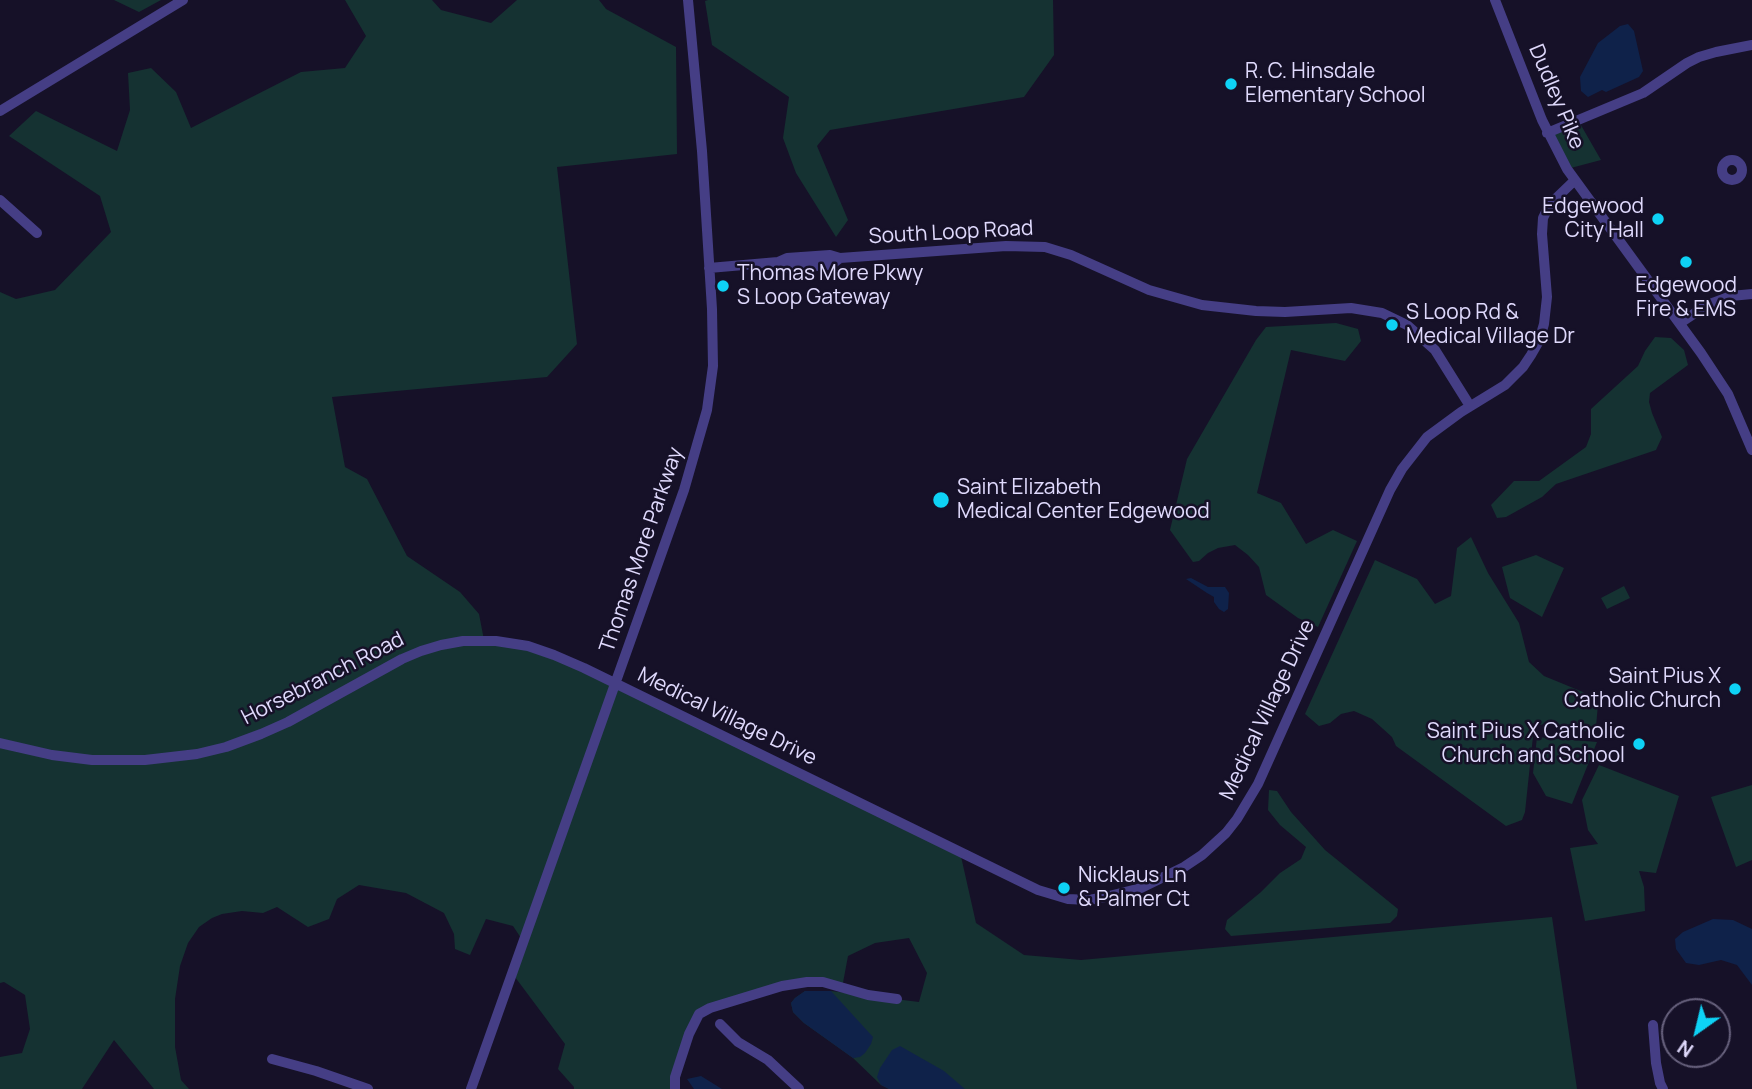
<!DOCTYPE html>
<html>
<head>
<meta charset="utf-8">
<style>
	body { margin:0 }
	#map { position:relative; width:1752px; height:1089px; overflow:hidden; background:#161128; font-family:Manrope,sans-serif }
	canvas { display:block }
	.north { position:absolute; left:1661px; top:998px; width:70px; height:70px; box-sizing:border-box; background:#161128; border:2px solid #67617d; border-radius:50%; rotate:214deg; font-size:19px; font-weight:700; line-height:28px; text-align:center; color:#e0dafd }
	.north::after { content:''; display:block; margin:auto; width:24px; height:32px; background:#0ed2f5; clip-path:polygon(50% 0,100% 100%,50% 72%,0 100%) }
</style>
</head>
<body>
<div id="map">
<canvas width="1752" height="1089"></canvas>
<div class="north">N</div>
</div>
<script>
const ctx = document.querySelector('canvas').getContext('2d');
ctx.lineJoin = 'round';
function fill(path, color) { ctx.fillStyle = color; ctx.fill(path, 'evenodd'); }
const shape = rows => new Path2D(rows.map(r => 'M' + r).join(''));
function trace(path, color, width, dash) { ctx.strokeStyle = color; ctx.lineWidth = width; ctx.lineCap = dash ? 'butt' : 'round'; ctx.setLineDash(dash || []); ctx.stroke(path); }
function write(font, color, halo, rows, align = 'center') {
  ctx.font = font + ' Manrope,sans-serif'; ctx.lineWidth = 5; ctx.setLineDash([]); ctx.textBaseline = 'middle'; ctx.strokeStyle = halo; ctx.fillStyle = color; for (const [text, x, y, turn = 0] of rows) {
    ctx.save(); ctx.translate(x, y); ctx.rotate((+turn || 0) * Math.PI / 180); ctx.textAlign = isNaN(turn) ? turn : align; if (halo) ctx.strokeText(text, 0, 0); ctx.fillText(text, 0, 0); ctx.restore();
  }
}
fill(shape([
	[114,0,161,0,139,12],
	[345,0,432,0,441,10,491,23,517,0,599,0,606,9,676,47,677,154,557,167,577,344,547,377,332,397,345,467,367,479,407,556,460,592,479,614,484,640,528,646,960,852,976,923,1024,955,1081,960,1552,917,1577,1089,889,1089,881,1085,853,1058,804,1023,793,1012,791,1003,795,998,805,991,831,991,919,1002,927,973,909,938,875,943,848,956,842,988,807,982,699,1014,675,1089,574,1089,574,1087,558,1069,565,1044,512,973,523,941,513,926,486,919,470,955,455,949,454,934,444,913,406,893,359,885,337,899,329,919,308,927,277,907,263,913,242,911,222,914,212,918,199,927,188,943,180,966,175,999,175,1047,181,1080,189,1089,154,1089,114,1040,82,1089,0,1089,0,1057,22,1053,30,1029,25,995,4,982,0,983,0,292,16,299,55,290,111,232,100,196,9,136,36,111,117,151,130,110,128,73,151,68,176,92,191,128,301,72,345,68,366,36],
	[708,0,1053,0,1054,55,1024,97,830,130,817,146,848,220,836,237,796,173,783,138,789,97,712,45,705,1],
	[1578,120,1601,160,1567,169,1547,133],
	[1336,323,1358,329,1361,341,1345,361,1291,350,1257,493,1281,503,1306,544,1333,530,1357,541,1318,627,1298,618,1266,595,1259,567,1248,555,1235,545,1218,548,1208,553,1199,561,1193,562,1170,530,1187,459,1256,340,1266,327],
	[1655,337,1671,338,1684,350,1688,365,1650,393,1649,402,1652,413,1662,437,1656,450,1556,484,1542,497,1506,517,1497,518,1491,505,1514,481,1539,481,1586,447,1591,434,1591,409,1638,366,1645,351],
	[1471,537,1488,573,1519,623,1529,662,1544,676,1583,692,1598,704,1596,727,1590,732,1571,729,1550,722,1534,727,1525,812,1522,820,1506,826,1396,746,1392,737,1372,719,1354,711,1341,714,1330,723,1319,726,1305,714,1375,560,1417,579,1435,604,1451,596,1457,548],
	[1536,555,1564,568,1542,617,1510,598,1502,567],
	[1624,586,1630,598,1607,609,1601,598],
	[1537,737,1597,742,1572,804,1546,796,1533,773],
	[1599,765,1679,796,1656,873,1639,871,1644,887,1645,911,1585,921,1570,848,1598,844,1588,830,1582,800],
	[1752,785,1752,860,1736,867,1711,797],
	[1269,790,1277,791,1291,812,1325,850,1398,909,1397,916,1390,923,1231,936,1225,929,1227,920,1261,892,1280,873,1301,859,1306,847,1280,825,1268,810]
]), '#153232');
fill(shape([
	[1628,24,1634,31,1643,71,1639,77,1606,92,1602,90,1588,97,1581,91,1580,77,1598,43,1620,26],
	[1191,578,1208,587,1225,587,1229,593,1228,609,1224,612,1219,609,1214,602,1214,597,1207,593,1186,579],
	[1713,919,1733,920,1752,929,1752,985,1737,965,1721,960,1699,965,1686,963,1676,949,1675,939,1683,932],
	[805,991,831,991,873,1037,871,1044,865,1053,860,1057,853,1058,804,1023,793,1012,791,1003,795,998],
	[900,1046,944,1071,965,1089,889,1089,881,1085,877,1077,880,1068,892,1050],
	[701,1076,722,1089,694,1089,687,1079]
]), '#0f224a');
trace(shape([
	[1495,0,1542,120,1567,169,1701,353,1728,394,1752,450],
	[0,111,183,0],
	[1547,133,1643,93,1687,63,1699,57,1716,52,1752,45],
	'1722 170a10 10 0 1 1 20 0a10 10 0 1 1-20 0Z',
	[0,200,37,233],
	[778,262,786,268,831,265,840,258],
	[709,268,778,262,787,258,830,255,840,258,1006,246,1045,247,1071,255,1149,290,1202,305,1256,311,1285,312,1351,308,1382,313,1407,325,1435,350,1470,406],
	[1680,323,1707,305,1718,301,1731,296,1752,294],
	[0,743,52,755,92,760,145,760,197,754,226,747,261,734,288,722,402,659,421,651,441,645,463,641,496,641,528,646,554,655,584,668,1038,890,1068,899,1089,900,1105,897,1141,888,1184,867,1202,855,1226,833,1237,819,1258,784,1390,490,1402,469,1427,437,1461,412,1505,385,1523,367,1531,355,1539,341,1544,324,1547,297,1542,234,1543,218,1550,204,1575,180],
	[720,1024,738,1042,768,1060,799,1089],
	[1653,1025,1656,1063,1660,1083,1663,1089],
	[272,1059,316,1071,368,1089],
	[471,1089,684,490,707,410,713,366,712,309,702,151,688,0],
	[675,1089,675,1077,689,1034,699,1014,710,1008,782,986,807,982,823,982,868,995,897,999]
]), '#453e85', 10);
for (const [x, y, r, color] of [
	[1231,84,7,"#0ed2f5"],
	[1658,219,7,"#0ed2f5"],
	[1686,262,7,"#0ed2f5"],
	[723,286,7,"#0ed2f5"],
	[1392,325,7,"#0ed2f5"],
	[941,500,9,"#0ed2f5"],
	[1735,689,7,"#0ed2f5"],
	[1639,744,7,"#0ed2f5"],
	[1064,888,7,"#0ed2f5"]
]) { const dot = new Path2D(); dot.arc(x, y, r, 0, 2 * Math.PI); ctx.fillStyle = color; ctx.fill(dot); trace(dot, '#161128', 2.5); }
write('21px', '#e0dafd', '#161128', [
	["R. C. Hinsdale",1245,72],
	["Elementary School",1245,96],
	["Edgewood",1644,207,"right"],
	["City Hall",1644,231,"right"],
	["Thomas More Pkwy",737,274],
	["S Loop Gateway",737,298],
	["Edgewood",1686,286,"center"],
	["Fire & EMS",1686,310,"center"],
	["S Loop Rd &",1406,313],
	["Medical Village Dr",1406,337],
	["Saint Elizabeth",957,488],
	["Medical Center Edgewood",957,512],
	["Saint Pius X",1721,677,"right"],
	["Catholic Church",1721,701,"right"],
	["Saint Pius X Catholic",1625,732,"right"],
	["Church and School",1625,756,"right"],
	["Nicklaus Ln",1078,876],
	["& Palmer Ct",1078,900]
], 'left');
write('21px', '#e0dafd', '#161128', [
	["Dudley Pike",1556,97,67],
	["South Loop Road",951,233,-3],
	["Thomas More Parkway",642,550,-71],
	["Horsebranch Road",323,679,-27],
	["Medical Village Drive",1268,710,-65],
	["Medical Village Drive",727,717,26]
]);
</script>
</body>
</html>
